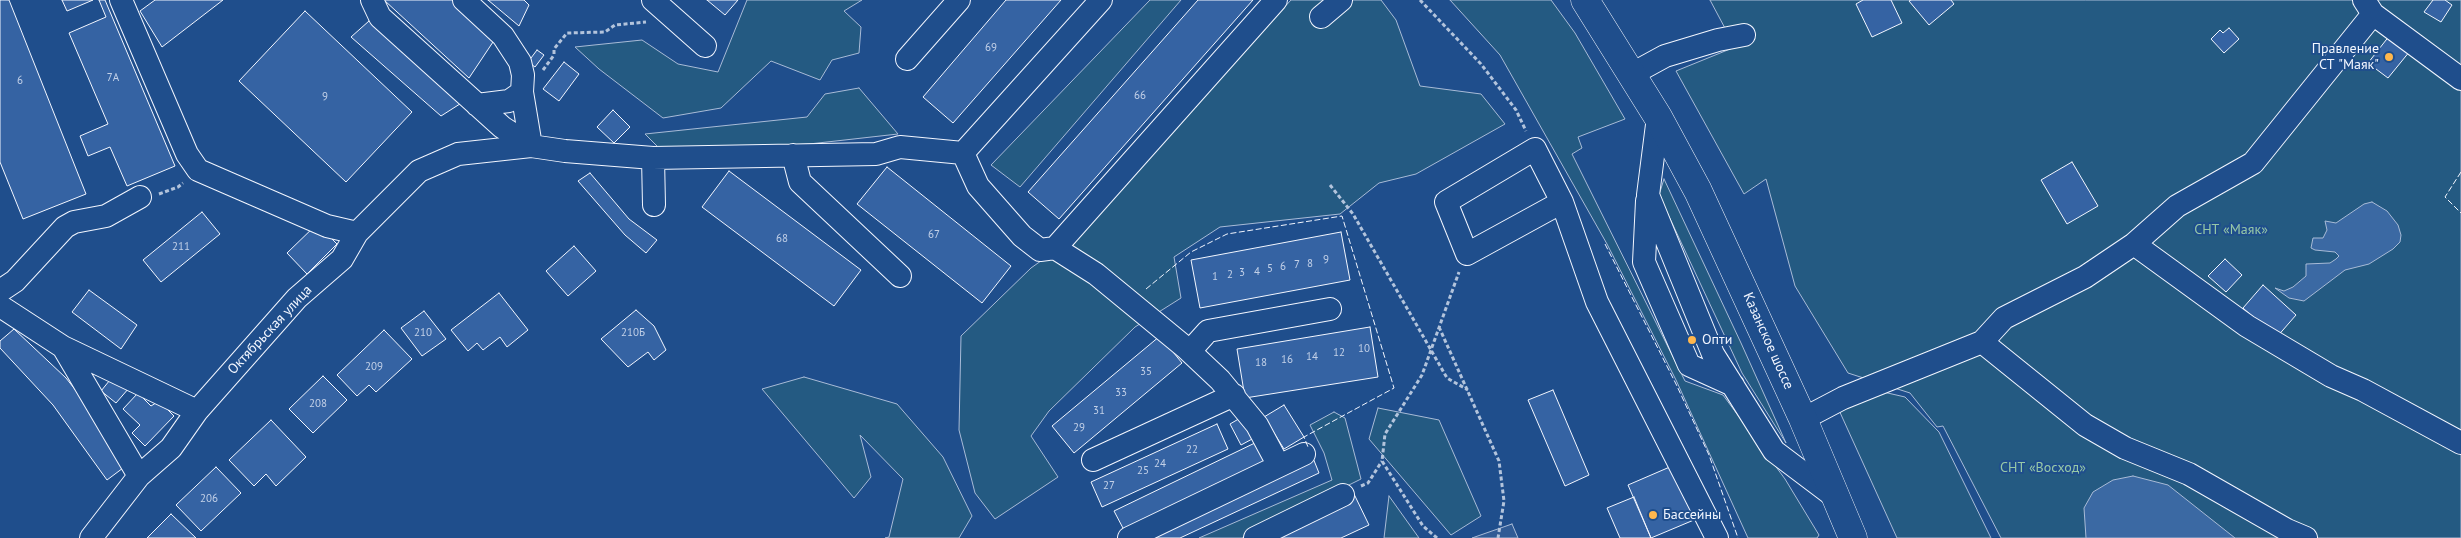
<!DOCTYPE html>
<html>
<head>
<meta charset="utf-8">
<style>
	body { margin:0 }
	canvas { display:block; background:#1f4e8c }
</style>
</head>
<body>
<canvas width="2461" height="538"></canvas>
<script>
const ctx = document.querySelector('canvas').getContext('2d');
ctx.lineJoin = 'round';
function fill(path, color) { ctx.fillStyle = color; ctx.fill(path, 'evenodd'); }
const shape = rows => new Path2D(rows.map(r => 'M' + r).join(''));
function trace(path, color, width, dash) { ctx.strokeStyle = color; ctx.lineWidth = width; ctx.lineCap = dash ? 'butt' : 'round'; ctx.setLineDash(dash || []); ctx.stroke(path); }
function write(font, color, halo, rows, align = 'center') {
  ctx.font = font + ' "PT Sans",sans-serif'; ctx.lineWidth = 4; ctx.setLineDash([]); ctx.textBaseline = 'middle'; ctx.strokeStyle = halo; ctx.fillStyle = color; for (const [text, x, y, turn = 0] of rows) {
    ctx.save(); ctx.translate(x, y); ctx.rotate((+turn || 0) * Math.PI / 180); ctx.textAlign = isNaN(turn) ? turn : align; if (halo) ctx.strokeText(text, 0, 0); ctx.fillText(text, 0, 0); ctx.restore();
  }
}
const green = shape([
	[747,0,862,0,844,11,861,27,859,53,832,60,820,80,771,61,721,108,663,118,599,69,575,47,642,40,678,64,718,72,747,0],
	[1150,0,1181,0,1020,187,991,165,1150,0],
	[1291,0,1381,0,1396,20,1420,86,1481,94,1505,124,1416,174,1379,183,1340,214,1220,227,1174,257,1181,298,1135,327,1049,411,1031,436,1058,477,995,519,975,493,959,430,961,336,1031,268,1069,241,1291,0],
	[1450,0,1551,0,1575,33,1625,119,1578,137,1582,148,1572,154,1685,381,1723,395,1785,479,1819,535,1817,538,1748,538,1676,380,1607,244,1500,55,1450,0],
	[1710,0,2461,0,2461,538,2001,538,1943,426,1937,427,1910,393,1848,373,1795,286,1766,179,1744,194,1676,71,1735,47,1710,0],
	[859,88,898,134,809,144,663,152,645,134,807,117,825,94,859,88],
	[1664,179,1741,343,1786,443,1742,373,1659,195,1664,179],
	[804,377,897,404,943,457,972,516,959,538,885,538,889,537,903,479,860,435,871,477,854,498,762,389,804,377],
	[1879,391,1905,397,1939,432,1991,538,1897,538,1838,408,1879,391],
	[1378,408,1439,420,1481,516,1451,535,1369,439,1378,408],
	[1334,412,1345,418,1361,479,1242,538,1199,538,1332,480,1324,453,1310,425,1334,412],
	[1389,496,1419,538,1384,538,1389,496]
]);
fill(green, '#245a82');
trace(green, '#a8bbd7', 1);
const parking = shape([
	[1512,524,1518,538,1472,538,1512,524]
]);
fill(parking, '#305b95');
trace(parking, '#a8bbd7', 1);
const water = shape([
	[2372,202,2387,211,2398,225,2401,235,2400,242,2393,249,2369,264,2345,270,2304,301,2289,298,2275,288,2284,291,2293,287,2306,276,2306,264,2330,263,2336,259,2339,256,2335,252,2315,250,2311,248,2313,238,2323,238,2327,230,2325,221,2336,223,2364,204,2372,202],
	[2133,476,2168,485,2235,538,2086,538,2084,508,2093,492,2113,480,2133,476]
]);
fill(water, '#3b69a3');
trace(water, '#a8bbd7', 1);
const building = shape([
	[0,0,9,0,86,194,23,219,0,162,0,0],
	[62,0,93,0,67,11,62,0],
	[99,0,105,0,175,166,127,186,110,147,88,156,80,136,108,124,69,33,106,17,99,0],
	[155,0,223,0,162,47,140,11,155,0],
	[384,0,453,0,495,39,469,78,384,0],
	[488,0,524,0,529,5,519,26,488,0],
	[707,0,738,0,725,15,707,0],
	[1006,0,1061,0,953,123,923,97,1006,0],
	[1198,0,1253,0,1059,219,1028,192,1198,0],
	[1863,0,1891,0,1902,23,1872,37,1856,4,1863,0],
	[1911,0,1951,0,1954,4,1929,25,1909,1,1911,0],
	[2433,0,2445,0,2452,5,2441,22,2424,12,2433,0],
	[305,11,412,112,346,182,239,81,305,11],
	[369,21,463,102,441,116,351,37,369,21],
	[2229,28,2239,39,2224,53,2211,39,2220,30,2223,33,2229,28],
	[2390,35,2410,51,2388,78,2368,63,2390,35],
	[537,50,544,55,535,67,528,62,537,50],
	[564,62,579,74,559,101,543,89,564,62],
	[613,110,630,127,614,143,597,127,613,110],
	[2072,162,2098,206,2067,224,2041,180,2072,162],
	[887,167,1011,266,982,303,857,204,887,167],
	[729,171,861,270,834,306,702,207,729,171],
	[590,173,629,219,657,240,646,253,625,235,578,181,590,173],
	[202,212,220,234,161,282,143,260,202,212],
	[317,224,337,244,307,274,287,253,317,224],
	[1341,232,1350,280,1200,308,1191,260,1341,232],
	[574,246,596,271,568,296,546,271,574,246],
	[2225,259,2242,275,2226,292,2208,276,2225,259],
	[2263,285,2296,315,2276,338,2243,308,2263,285],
	[89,290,137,325,121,349,72,312,89,290],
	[499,293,528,330,507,347,500,337,483,350,477,343,468,351,451,330,499,293],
	[636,310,654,326,666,350,654,360,648,352,628,367,601,339,636,310],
	[424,311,446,339,422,356,401,328,424,311],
	[1370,327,1378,377,1245,398,1237,349,1370,327],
	[14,329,66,378,97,417,123,468,107,480,53,405,0,348,0,341,14,329],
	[384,330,412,359,376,392,369,385,357,396,337,375,384,330],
	[1160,336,1182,363,1074,453,1052,426,1160,336],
	[114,375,129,388,116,403,101,391,114,375],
	[323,376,347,400,313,433,289,409,323,376],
	[1553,390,1589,475,1565,486,1528,400,1553,390],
	[138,393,151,406,159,401,174,416,145,446,132,433,140,425,123,409,138,393],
	[1284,405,1304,437,1284,449,1264,417,1284,405],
	[1242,417,1254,438,1241,445,1230,424,1242,417],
	[271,420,306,457,276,486,266,474,254,486,229,460,271,420],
	[1217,424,1228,449,1102,507,1091,482,1217,424],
	[1259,441,1268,460,1124,530,1114,511,1259,441],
	[1313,458,1319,473,1180,538,1142,538,1313,458],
	[1679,463,1701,517,1651,538,1628,485,1679,463],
	[216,467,241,493,201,531,176,505,216,467],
	[1354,494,1369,525,1341,538,1265,538,1354,494],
	[1634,497,1651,538,1620,538,1607,508,1634,497],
	[171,514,196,538,147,538,171,514]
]);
fill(building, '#3563a3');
trace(building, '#f2f6ff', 1);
const minor = shape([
	[121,0,187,154,198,170,327,226,357,233],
	[372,0,380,17,502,127,531,146,565,151,653,158,876,154,900,147,963,153,1101,0],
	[464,0,503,36,520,62,523,75,522,92,531,146],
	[653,0,705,46],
	[2364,0,2373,14,2461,79],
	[1321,17,1341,0],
	[907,59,959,0],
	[1632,74,1665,56,1718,40,1744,35],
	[477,105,509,101,522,92],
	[1658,117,1648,195,1713,354,1774,451,1835,497],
	[963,153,978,186,1022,236,1040,250,1055,248,1276,0],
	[793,155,800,182,900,276],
	[653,158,654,205],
	[1647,201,1644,262,1689,365,1733,385],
	[1562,202,1467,254,1446,202,1535,149,1562,202,1597,302,1717,538],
	[2134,244,2247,326,2331,376,2363,390,2461,443],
	[1055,248,1096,274,1186,348,1220,380,1257,425,1279,466],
	[0,291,15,281,65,227,74,222,106,216,140,197],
	[0,306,63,347,139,476],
	[1982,342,2085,425,2125,448,2189,474,2287,530,2306,538],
	[63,347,197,411],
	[1190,351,1208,331,1330,309],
	[1803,419,1843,398,1982,342,2004,318,2085,277,2134,244,2177,206,2253,163,2373,14],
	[1093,460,1234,395],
	[91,538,139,476,171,448,197,411,297,298,342,259,357,233,419,171,458,154,531,146],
	[1129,538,1304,454],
	[1255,538,1343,495]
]);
const major = shape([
	[1585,0,1658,117,1698,191,1803,419,1853,538]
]);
trace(minor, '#f2f6ff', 24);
trace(major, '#f2f6ff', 29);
trace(shape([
	[1420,0,1481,64,1516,110,1526,131],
	[543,70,554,55,554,49,567,33,605,32,615,25,646,22],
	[1330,185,1353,214,1447,378,1468,390],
	[159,194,178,187,183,183],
	[1439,327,1499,461,1504,501,1498,538],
	[1361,486,1368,483,1382,461],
	[1437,538,1423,526,1382,461,1385,434,1422,375,1459,272]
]), '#b3c4dc', 3, [4, 2.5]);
trace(minor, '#1f4e8c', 22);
trace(major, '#1f4e8c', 28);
trace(shape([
	[2461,172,2445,197,2461,213],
	[1605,244,1676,384,1709,455,1738,538],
	[1146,289,1191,252,1227,234,1342,216,1394,388,1304,437,1308,447]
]), '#f2f6ff', 1, [6, 2.5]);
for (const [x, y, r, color] of [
	[2389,57,5,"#ffb74d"],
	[1692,340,5,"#ffb74d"],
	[1653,515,5,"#ffb74d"]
]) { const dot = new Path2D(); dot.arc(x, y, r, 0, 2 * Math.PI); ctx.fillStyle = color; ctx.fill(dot); trace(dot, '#1f4e8c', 2); }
write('11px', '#c3d1e8', null, [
	["69",991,48],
	["7А",113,78],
	["6",20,81],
	["66",1140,96],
	["9",325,97],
	["67",934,235],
	["68",782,239],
	["211",181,247],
	["9",1326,260],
	["8",1310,264],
	["7",1297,265],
	["6",1283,267],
	["5",1270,269],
	["4",1257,272],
	["3",1242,273],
	["2",1230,275],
	["1",1215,277],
	["210",423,333],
	["210Б",633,333],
	["10",1364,349],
	["12",1339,353],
	["14",1312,357],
	["16",1287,360],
	["18",1261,363],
	["209",374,367],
	["35",1146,372],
	["33",1121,393],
	["208",318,404],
	["31",1099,411],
	["29",1079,428],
	["22",1192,450],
	["24",1160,464],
	["25",1143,471],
	["27",1109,486],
	["206",209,499]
]);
write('14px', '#f2f6ff', '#1f4e8c', [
	["Правление",2379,49,"right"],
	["СТ \"Маяк\"",2379,65,"right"],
	["Опти",1702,340],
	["Бассейны",1663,515]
], 'left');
write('14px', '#97c8a6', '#1f4e8c', [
	["СНТ «Маяк»",2231,230],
	["СНТ «Восход»",2043,468]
]);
write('14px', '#f2f6ff', '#1f4e8c', [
	["Октябрьская улица",270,330,-47],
	["Казанское шоссе",1768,341,66]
]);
</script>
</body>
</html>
